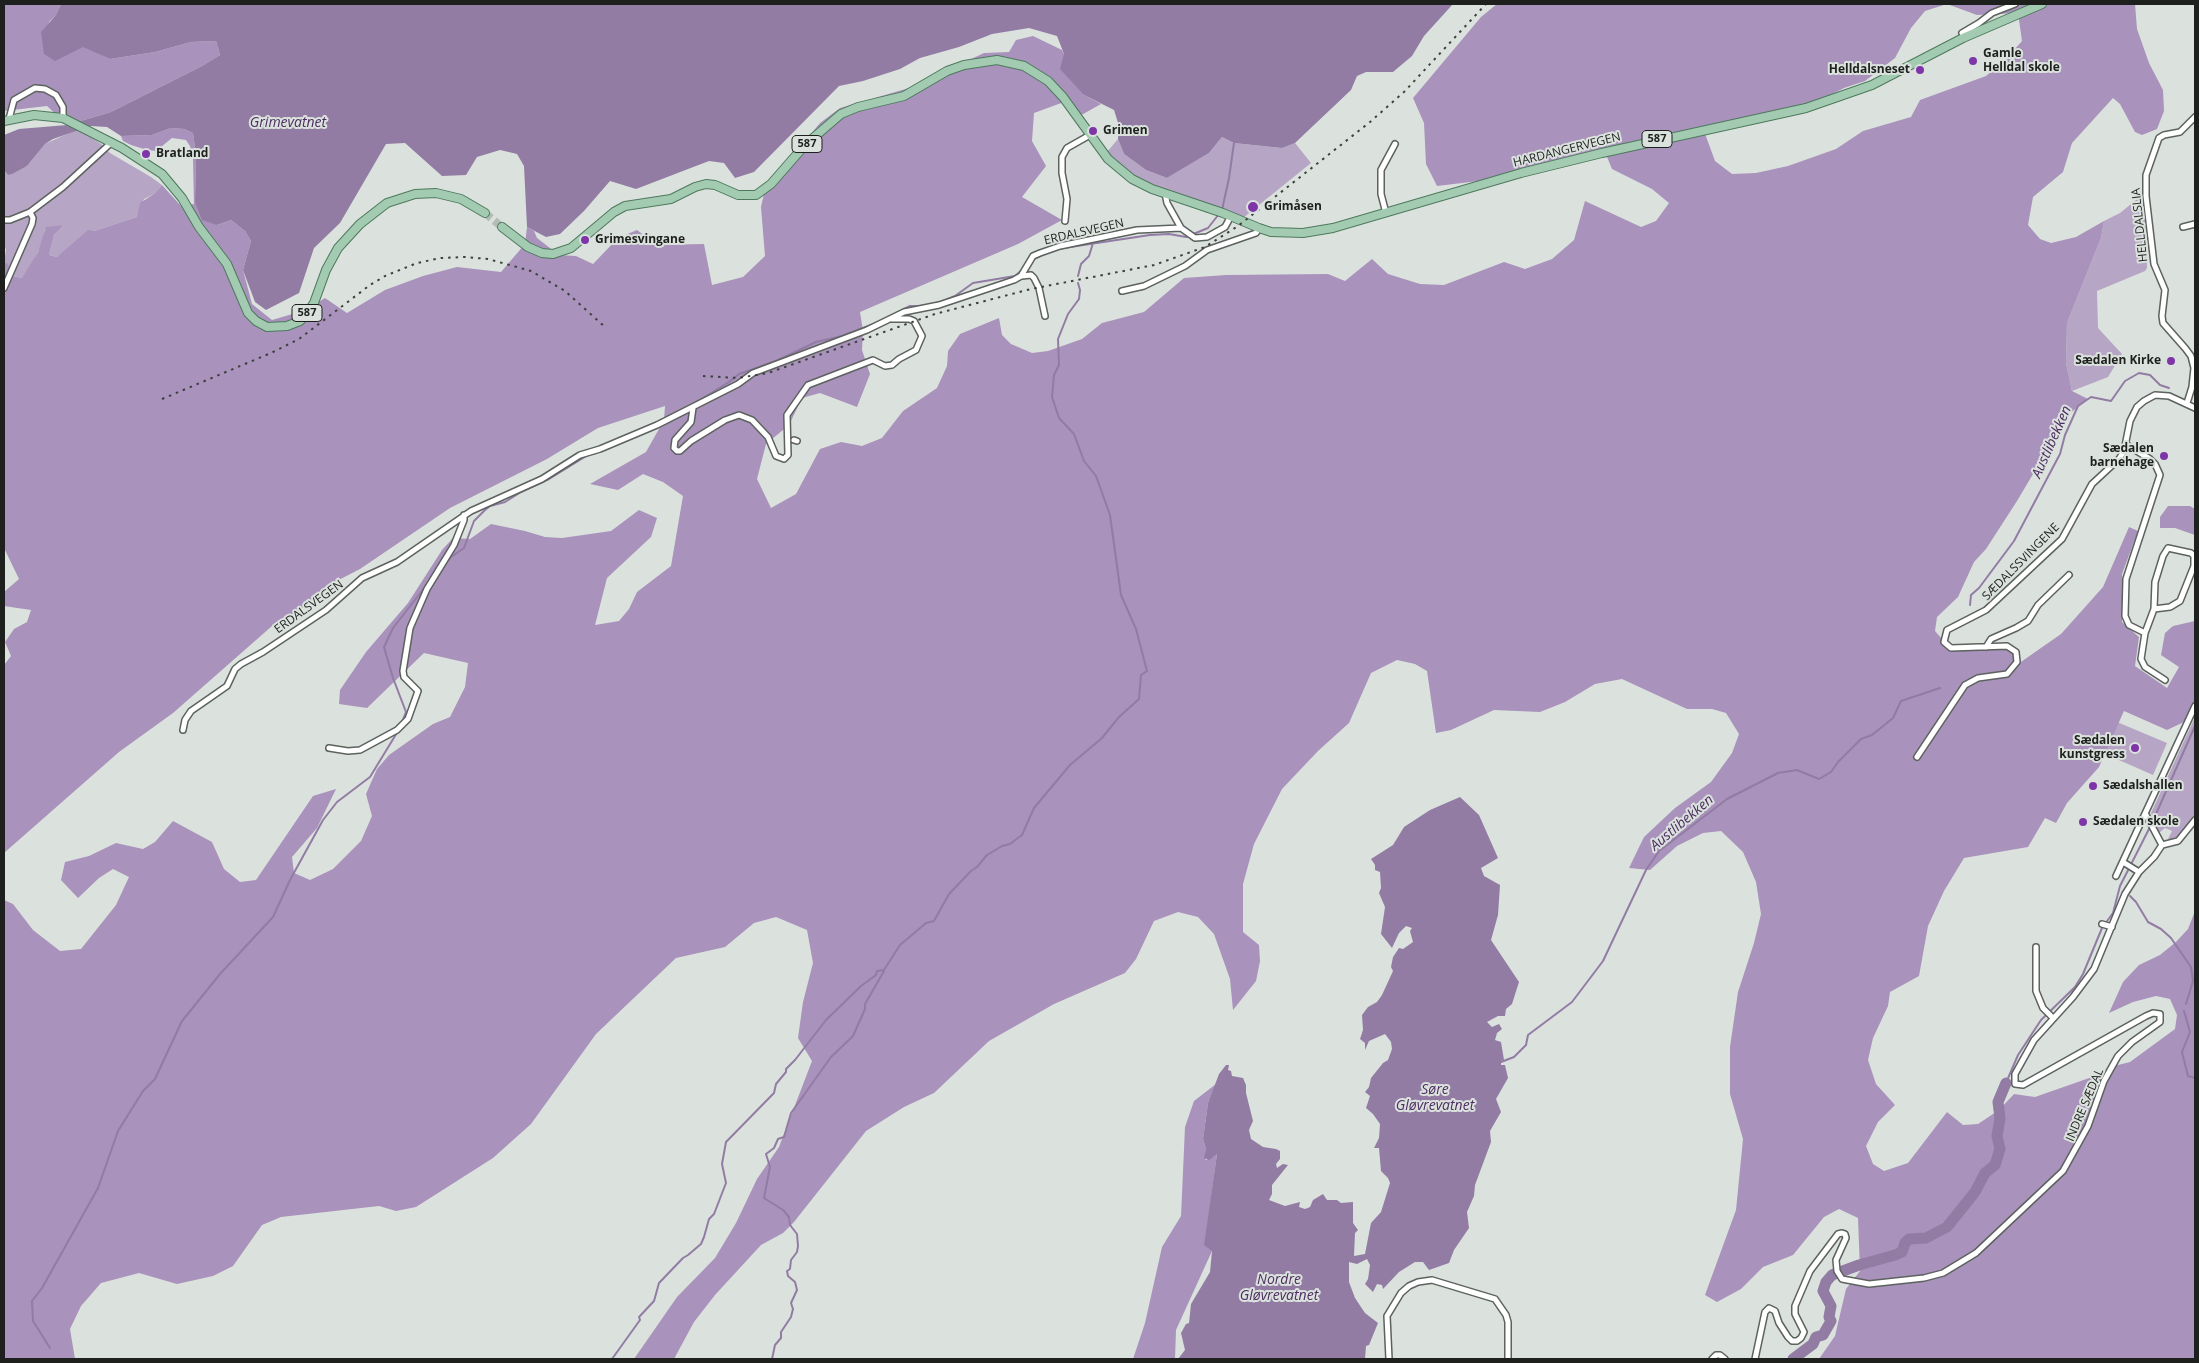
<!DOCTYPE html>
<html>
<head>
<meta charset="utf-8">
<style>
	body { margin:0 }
	#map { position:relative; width:2199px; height:1363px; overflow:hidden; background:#dbe2dd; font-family:"Open Sans",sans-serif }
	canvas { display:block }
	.frame { position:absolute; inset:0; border:5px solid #1e201e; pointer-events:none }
</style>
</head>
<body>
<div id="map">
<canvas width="2199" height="1363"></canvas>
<div class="frame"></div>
</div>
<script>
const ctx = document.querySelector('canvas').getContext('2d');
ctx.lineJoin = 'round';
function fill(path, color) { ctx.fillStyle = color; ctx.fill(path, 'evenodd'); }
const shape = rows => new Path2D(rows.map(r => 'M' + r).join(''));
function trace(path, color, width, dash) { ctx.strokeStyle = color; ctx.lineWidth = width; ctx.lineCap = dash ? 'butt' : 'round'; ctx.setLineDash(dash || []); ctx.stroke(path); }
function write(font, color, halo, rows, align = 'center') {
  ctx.font = font + ' "Open Sans",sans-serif'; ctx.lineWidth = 4; ctx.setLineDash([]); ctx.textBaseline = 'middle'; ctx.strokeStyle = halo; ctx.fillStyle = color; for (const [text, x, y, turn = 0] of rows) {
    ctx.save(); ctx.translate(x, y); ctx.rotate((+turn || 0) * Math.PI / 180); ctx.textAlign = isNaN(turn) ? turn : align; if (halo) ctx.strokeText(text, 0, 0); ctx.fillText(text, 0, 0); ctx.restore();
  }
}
fill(shape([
	[78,129,101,144,110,153,151,177,162,185,154,194,144,199,137,217,94,231,57,257,49,255,54,235,64,225,45,229,43,241,31,266,22,278,12,276,8,265,4,262,6,250,4,245,4,170,8,175,27,166,45,144],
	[1222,137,1234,143,1282,148,1295,143,1311,163,1243,218,1143,182,1123,169,1107,152,1118,139,1124,154,1146,170,1167,178,1209,153],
	[2142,195,2145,204,2147,268,2145,271,2097,291,2098,328,2122,354,2108,377,2072,391,2066,363,2067,323,2101,238,2104,221,2120,213],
	[2195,717,2195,817,2180,835,2172,841,2168,839,2172,831,2165,828,2159,833,2151,813],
	[2117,722,2167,743,2153,775,2103,753]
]), '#b6a5c4');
fill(shape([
	[4,4,61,4,56,15,49,22,44,53,55,60,83,46,110,59,155,52,191,42,216,41,220,55,202,66,111,112,67,125,47,106,4,111],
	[1497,4,2135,4,2137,29,2149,63,2163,90,2164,111,2157,129,2142,135,2135,132,2120,104,2113,98,2072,143,2063,172,2033,197,2028,225,2040,239,2051,243,2076,237,2104,221,2101,238,2067,323,2066,363,2072,391,2088,399,2068,415,2017,501,1986,549,1974,562,1958,597,1937,617,1935,631,1948,646,2009,646,2019,654,2018,664,2061,634,2103,587,2129,527,2138,531,2122,574,2122,622,2139,637,2135,666,2167,688,2179,667,2161,655,2165,633,2173,626,2195,621,2195,702,2192,713,2182,723,2167,730,2124,711,2099,767,2067,803,2056,823,2045,818,2028,847,1964,858,1944,891,1928,926,1919,976,1890,992,1888,1006,1873,1038,1868,1060,1876,1084,1895,1105,1878,1122,1866,1146,1873,1164,1884,1171,1908,1163,1947,1112,1963,1125,1978,1124,1999,1110,2014,1094,2035,1097,2095,1076,2110,1067,2130,1062,2175,1029,2177,1015,2170,999,2156,996,2133,1002,2109,1013,2123,982,2139,965,2160,955,2176,942,2188,929,2195,911,2195,1359,1819,1359,1835,1336,1846,1289,1860,1271,1858,1218,1839,1209,1824,1217,1793,1255,1763,1267,1741,1289,1717,1302,1705,1295,1736,1210,1743,1139,1730,1094,1730,1047,1738,992,1754,943,1761,914,1756,882,1743,852,1721,831,1703,833,1677,846,1650,870,1629,868,1644,837,1675,808,1711,782,1732,753,1739,734,1726,713,1712,709,1687,709,1622,679,1595,684,1565,702,1540,712,1494,710,1451,730,1436,733,1427,671,1415,664,1397,660,1371,673,1349,723,1318,751,1282,789,1254,844,1243,884,1243,932,1259,945,1260,961,1256,981,1233,1010,1230,979,1214,934,1198,917,1178,912,1154,921,1136,959,1125,973,1054,1004,989,1041,934,1093,904,1107,866,1131,794,1222,783,1233,761,1245,715,1295,694,1322,674,1359,634,1359,677,1297,715,1258,736,1223,757,1179,779,1147,812,1061,798,1038,803,1002,813,963,807,930,776,917,754,923,725,947,676,958,596,1034,531,1124,493,1158,416,1207,396,1211,379,1206,281,1217,262,1225,233,1266,213,1276,177,1284,139,1273,101,1283,81,1306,70,1329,75,1359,4,1359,4,900,13,904,33,930,60,951,81,949,116,905,129,877,113,869,99,878,78,898,61,880,65,862,89,856,116,843,143,849,155,842,173,821,212,842,224,869,240,882,256,880,313,796,336,789,317,828,292,857,294,873,310,880,333,869,361,841,372,816,366,794,377,769,389,755,433,724,450,717,465,687,468,663,424,653,367,708,339,704,340,690,366,652,408,603,442,550,453,538,470,539,491,524,525,531,545,537,562,538,611,531,639,510,657,518,651,537,607,578,595,625,619,621,629,609,637,592,671,566,683,496,663,482,643,474,618,490,590,484,646,452,664,420,665,406,598,428,547,459,450,508,360,569,327,586,293,616,272,626,173,713,119,752,4,853,4,665,11,656,5,642,14,629,27,622,31,610,4,606,4,592,19,579,4,548,4,262,8,264,12,276,22,278,38,252,46,227,64,225,54,235,49,255,57,257,88,230,94,231,137,217,140,203,154,194,162,185,181,206,194,204,193,158,190,146,186,140,172,138,156,151,147,150,131,145,123,141,121,136,152,135,171,128,184,129,193,133,196,156,195,202,217,225,231,220,245,231,251,241,243,270,252,304,272,320,306,310,325,298,347,313,385,290,423,276,457,267,501,272,525,244,527,227,534,231,537,238,559,255,576,256,593,264,618,238,637,230,657,245,704,244,712,285,743,277,765,256,761,207,765,189,820,123,840,108,909,88,984,53,1009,52,1016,40,1033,36,1062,50,1084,95,1101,104,1076,118,1064,102,1034,113,1032,141,1046,166,1022,197,1062,220,1018,244,860,312,863,331,862,350,870,374,857,407,820,393,802,398,789,425,766,444,757,479,771,508,796,494,820,449,841,442,862,446,882,438,903,411,937,388,947,366,948,351,960,334,999,318,1002,335,1011,344,1032,353,1048,351,1082,339,1102,323,1144,312,1184,278,1226,275,1328,274,1345,281,1372,259,1388,274,1420,284,1444,285,1504,262,1525,269,1552,259,1574,240,1585,201,1641,227,1656,221,1669,203,1652,189,1612,169,1605,152,1539,165,1487,180,1437,186,1426,164,1424,123,1413,98,1481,17],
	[1947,4,1977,15,2018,13,2022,41,2005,60,1986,76,1920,100,1911,117,1863,131,1836,149,1788,166,1756,173,1732,174,1715,161,1704,131,1815,103,1844,88,1865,81,1895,58,1911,28,1925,11],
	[2168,506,2190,506,2195,509,2195,535,2175,528,2160,528,2160,517],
	[1216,1084,1208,1103,1203,1139,1206,1149,1205,1158,1206,1160,1217,1154,1207,1228,1212,1251,1176,1330,1175,1359,1133,1359,1145,1323,1162,1247,1181,1216,1185,1127,1194,1101]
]), '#a992bb');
fill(shape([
	[61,4,1453,4,1424,36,1412,56,1393,72,1366,72,1357,76,1351,90,1295,143,1282,148,1234,143,1222,137,1209,153,1167,178,1146,170,1124,154,1118,139,1119,126,1114,110,1084,95,1060,69,1064,54,1057,36,1029,28,992,34,959,47,920,58,900,69,863,81,839,86,754,172,735,178,724,163,709,161,636,189,610,181,584,211,560,234,546,237,527,227,524,166,517,154,500,150,477,157,466,175,442,176,405,143,386,144,340,223,314,248,299,293,266,310,255,302,243,270,251,241,245,231,231,220,217,225,202,220,195,202,196,156,193,133,184,129,171,128,152,135,121,136,107,127,90,126,53,139,45,144,27,166,12,174,8,175,4,170,4,135,19,129,67,125,111,112,202,66,220,55,216,41,191,42,155,52,110,59,83,47,55,61,44,54,41,32,56,15],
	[1460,797,1479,815,1498,858,1481,868,1484,876,1500,885,1498,915,1491,940,1519,982,1512,1004,1506,1009,1505,1016,1498,1016,1487,1022,1492,1027,1499,1024,1502,1029,1497,1033,1495,1040,1501,1042,1504,1060,1501,1061,1501,1065,1505,1065,1508,1078,1496,1099,1501,1112,1490,1131,1491,1142,1475,1185,1474,1196,1467,1212,1469,1228,1454,1250,1449,1263,1429,1270,1423,1262,1415,1262,1399,1272,1383,1289,1382,1285,1377,1284,1373,1292,1365,1284,1368,1279,1370,1265,1367,1259,1357,1264,1349,1262,1349,1282,1355,1298,1365,1313,1378,1323,1369,1345,1366,1346,1365,1359,1178,1359,1185,1350,1181,1333,1186,1324,1189,1323,1191,1304,1210,1272,1212,1251,1204,1245,1217,1154,1209,1160,1204,1158,1206,1149,1203,1139,1208,1103,1219,1074,1226,1065,1229,1065,1228,1070,1231,1071,1232,1076,1243,1078,1246,1085,1246,1093,1253,1121,1249,1130,1251,1139,1263,1147,1276,1149,1280,1151,1280,1159,1276,1164,1277,1168,1283,1164,1288,1165,1272,1185,1272,1194,1269,1200,1285,1206,1300,1202,1299,1207,1305,1209,1310,1207,1313,1200,1323,1194,1327,1200,1337,1200,1341,1203,1353,1202,1353,1223,1358,1230,1355,1233,1354,1256,1365,1254,1371,1223,1381,1212,1390,1183,1388,1178,1381,1171,1379,1148,1374,1148,1379,1138,1380,1124,1373,1114,1366,1108,1370,1096,1365,1092,1369,1087,1371,1078,1383,1063,1388,1060,1392,1049,1391,1042,1385,1034,1369,1041,1365,1050,1365,1043,1360,1039,1363,1030,1362,1015,1368,1007,1377,1002,1382,995,1393,971,1391,967,1393,957,1399,948,1403,949,1413,942,1410,931,1412,928,1406,926,1399,933,1392,948,1381,934,1385,907,1379,893,1381,888,1380,872,1375,870,1375,865,1371,859,1393,845,1404,827,1430,810]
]), '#927ca4');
trace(shape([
	[1222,210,1229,178,1234,143],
	[1057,249,1150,235,1169,234,1186,237,1208,228,1219,214],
	[1032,260,1044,254],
	[1078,276,1081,264,1089,256,1093,243],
	[943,301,955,296,973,283,1015,276,1022,270],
	[902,310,910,306,924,306],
	[690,406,729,382,739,374,776,361,816,342,842,336,876,323],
	[652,425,663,419],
	[443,567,451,557,464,548,474,521,485,510,490,506,505,502,521,492,549,479,588,455],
	[1970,605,1971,595,1979,588,2014,541,2060,454,2065,435,2078,406,2091,397,2111,401,2125,381,2139,373,2150,375,2160,385,2169,388],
	[402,722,406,712,393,678,384,647,393,628,425,587],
	[2152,823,2195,726],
	[2130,896,2136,902,2148,922,2161,929,2171,938,2191,967,2193,981,2186,1004],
	[2184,1011,2190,1032,2182,1052,2188,1076,2195,1078],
	[1501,1062,1514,1057,1526,1045,1528,1035,1572,1002,1603,961,1646,870,1659,851,1727,799,1778,773,1797,770,1819,779,1831,772,1838,762,1861,739,1872,735,1893,718,1901,701,1940,688],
	[2006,1083,2018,1055,2041,1020,2075,987,2083,974,2102,928,2113,913,2120,886,2150,827],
	[50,1348,33,1321,32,1301,42,1288,98,1188,118,1131,143,1091,155,1079,182,1021,220,974,273,917,290,880,323,820,337,802,370,777,398,731],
	[612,1359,640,1320,639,1317,654,1301,659,1283,683,1258,688,1255,701,1244,704,1237,709,1219,714,1214,726,1183,722,1164,726,1142,774,1093,776,1084,786,1072,786,1069,795,1060,826,1020,861,986,876,975,877,971,884,970,900,945,926,923,934,921,949,894,971,871,977,867,987,855,1002,846,1010,844,1022,835,1034,808,1070,765,1102,738,1119,717,1139,699,1141,675,1147,671,1136,629,1121,595,1110,515,1096,476,1084,461,1074,434,1059,418,1052,397,1054,375,1059,365,1058,339,1068,314,1079,299,1080,290,1078,283],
	[772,1359,775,1345,781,1338,781,1332,791,1317,793,1309,791,1303,797,1290,795,1282,788,1276,787,1271,790,1269,791,1260,797,1252,798,1246,797,1234,790,1225,789,1217,783,1210,764,1198,770,1167,766,1154,774,1148,778,1139,784,1137,791,1113,831,1057,853,1036,865,1009,865,1004,884,971]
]), '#927ca4', 2);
trace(shape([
	[1793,1359,1813,1344,1816,1337,1823,1335,1831,1321,1829,1317,1831,1306,1823,1291,1826,1282,1832,1275,1859,1265,1895,1255,1902,1252,1905,1243,1909,1239,1926,1238,1947,1227,1975,1192,1985,1173,1995,1165,2000,1149,1997,1136,2000,1118,1998,1102,2006,1083]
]), '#927ca4', 11);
trace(shape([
	[485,213,502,227]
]), '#b5bbb7', 8, [8, 4]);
const minor = shape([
	[1962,33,1979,23,1992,13,2015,4],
	[9,119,14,100,35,88,45,89,56,95,63,107,63,118],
	[1165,193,1167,203,1181,228,1195,238,1207,237,1225,227,1231,216],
	[1386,213,1381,194,1381,170,1395,144],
	[4,220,10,220,30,212,63,187,112,142],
	[1065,221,1067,199,1062,173,1062,157,1067,148,1090,135],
	[2183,227,2195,224],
	[1022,276,1031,275,1034,278,1039,288,1045,316],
	[4,288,32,224,33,218,30,212],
	[1122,291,1144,286,1185,266,1207,250,1256,233,1259,228],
	[2187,403,2192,387,2194,368,2191,356,2185,348,2163,323,2162,316,2165,290,2154,264,2146,196,2146,175,2159,138,2164,135,2180,132,2195,117],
	[693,408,691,422,675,440,674,448,677,451,680,451,691,441,725,420,739,415,752,420,768,437,776,456,784,459,788,455,787,415,808,385,873,360,885,366,892,365,899,359,916,350,922,336,914,321,909,319,892,319],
	[794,440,797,441],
	[2127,445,2150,459,2155,464,2160,475,2126,579,2125,616,2129,625,2145,633],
	[2154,609,2170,607,2180,601,2194,566,2194,556,2191,553,2168,548,2163,556,2155,582,2154,609,2145,633,2141,659,2145,667,2165,680],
	[1986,647,1991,639,2016,628,2028,621,2038,605,2069,575],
	[183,730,185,720,191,711,227,686,235,669,241,664,263,652,326,610,362,578,397,562,471,511,542,479,580,455,600,449,657,425,738,384,753,373,867,330,904,312,939,305,1014,280,1021,276,1033,256,1040,253,1060,246,1137,230,1181,228],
	[329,748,348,751,360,750,397,730,408,719,418,691,404,677,403,671,410,628,427,589,454,545,464,520,464,515],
	[1917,757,1965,685,1978,678,2007,674,2017,662,2016,652,2007,646,1951,648,1944,642,1947,630,1986,610,2062,539,2092,484,2119,459,2124,451,2130,421,2137,407,2144,401,2155,395,2169,396,2195,408],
	[2146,815,2162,845],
	[2162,845,2178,841,2195,820],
	[2123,862,2139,872],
	[2116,876,2195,706],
	[2102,924,2112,927],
	[2036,947,2036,991,2043,1008,2053,1018],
	[1389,1359,1387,1316,1401,1293,1409,1286,1418,1282,1432,1280,1495,1299,1506,1315,1508,1322,1508,1359],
	[1712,1359,1716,1355,1720,1355,1725,1359],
	[1755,1359,1765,1312,1769,1308,1775,1311,1779,1323,1788,1337,1792,1341,1797,1341,1801,1338,1804,1332,1795,1314,1795,1306,1810,1271,1838,1234,1842,1233,1845,1234,1846,1238,1836,1260,1837,1271,1842,1279,1869,1284,1924,1278,1943,1273,1976,1253,2063,1171,2088,1126,2104,1081,2118,1056,2132,1042,2160,1022,2160,1014,2153,1013,2146,1016,2023,1085,2015,1084,2015,1074,2034,1040,2073,997,2094,969,2125,894,2139,872,2154,857,2162,845]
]);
const primary = shape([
	[4,121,34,115,63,118,122,148,162,174,182,198,199,227,227,264,248,313,256,321,267,327,287,326,300,321,305,316,314,303,326,270,338,248,360,224,387,203,415,194,436,193,461,199,485,213],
	[502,227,528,247,542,253,553,254,571,248,614,212,625,206,671,199,695,187,706,184,715,185,738,195,756,195,771,184,805,145,841,114,858,107,904,96,947,71,964,65,997,60,1024,66,1048,81,1063,97,1108,159,1132,179,1152,189,1223,213,1259,228,1271,232,1303,233,1333,228,1521,173,1602,153,1806,108,1872,85,1963,38,2042,4]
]);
trace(minor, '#5c625e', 8);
trace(primary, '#4d795c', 10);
trace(minor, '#fff', 5);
trace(primary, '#a3cbb2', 8);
trace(shape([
	[703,376,738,378,768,373,935,314,1031,289,1154,265,1205,247,1238,226,1370,122,1404,92,1486,4],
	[162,399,271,353,299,339,370,285,385,276,417,263,441,258,465,257,488,259,531,271,565,291,605,327]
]), '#3d403d', 2, [2.5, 5]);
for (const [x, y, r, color] of [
	[1973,61,5,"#7d35a8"],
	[1920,70,5,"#7d35a8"],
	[1093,131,5,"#7d35a8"],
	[146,154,5,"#7d35a8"],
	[1253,207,6,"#7d35a8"],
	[585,240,5,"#7d35a8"],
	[2171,361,5,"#7d35a8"],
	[2164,456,5,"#7d35a8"],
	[2135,748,5,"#7d35a8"],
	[2093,786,5,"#7d35a8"],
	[2083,822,5,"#7d35a8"]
]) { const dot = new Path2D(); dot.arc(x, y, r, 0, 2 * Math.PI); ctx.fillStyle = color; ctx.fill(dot); trace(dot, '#dbe2dd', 2); }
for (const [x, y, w] of [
	[1657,139,30],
	[807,144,30],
	[307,313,30]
]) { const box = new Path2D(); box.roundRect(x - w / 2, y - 8.5, w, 17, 4); ctx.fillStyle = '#dbe2dd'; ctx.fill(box); trace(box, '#1e201e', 1); }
write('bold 11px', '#1e201e', null, [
	["587",1657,139],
	["587",807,144],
	["587",307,313]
]);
write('bold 12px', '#1e201e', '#dbe2dd', [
	["Gamle",1983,54],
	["Helldal skole",1983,68],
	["Helldalsneset",1910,70,"right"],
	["Grimen",1103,131],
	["Bratland",156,154],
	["Grimåsen",1264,207],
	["Grimesvingane",595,240],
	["Sædalen Kirke",2161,361,"right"],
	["Sædalen",2154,449,"right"],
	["barnehage",2154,463,"right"],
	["Sædalen",2125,741,"right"],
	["kunstgress",2125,755,"right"],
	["Sædalshallen",2103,786],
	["Sædalen skole",2093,822]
], 'left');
write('12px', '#1e201e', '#dbe2dd', [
	["HARDANGERVEGEN",1567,150,-14],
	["HELLDALSLIA",2140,225,-96],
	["ERDALSVEGEN",1084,232,-13],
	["SÆDALSSVINGENE",2021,562,-45],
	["ERDALSVEGEN",309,607,-36],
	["INDRE SÆDAL",2085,1105,-67]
]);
write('italic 14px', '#4d2d62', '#dbe2dd', [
	["Grimevatnet",288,123],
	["Austlibekken",2052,442,-66],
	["Austlibekken",1682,823,-40],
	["Søre",1435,1090],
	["Gløvrevatnet",1435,1106],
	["Nordre",1279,1280],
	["Gløvrevatnet",1279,1296]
]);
</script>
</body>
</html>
